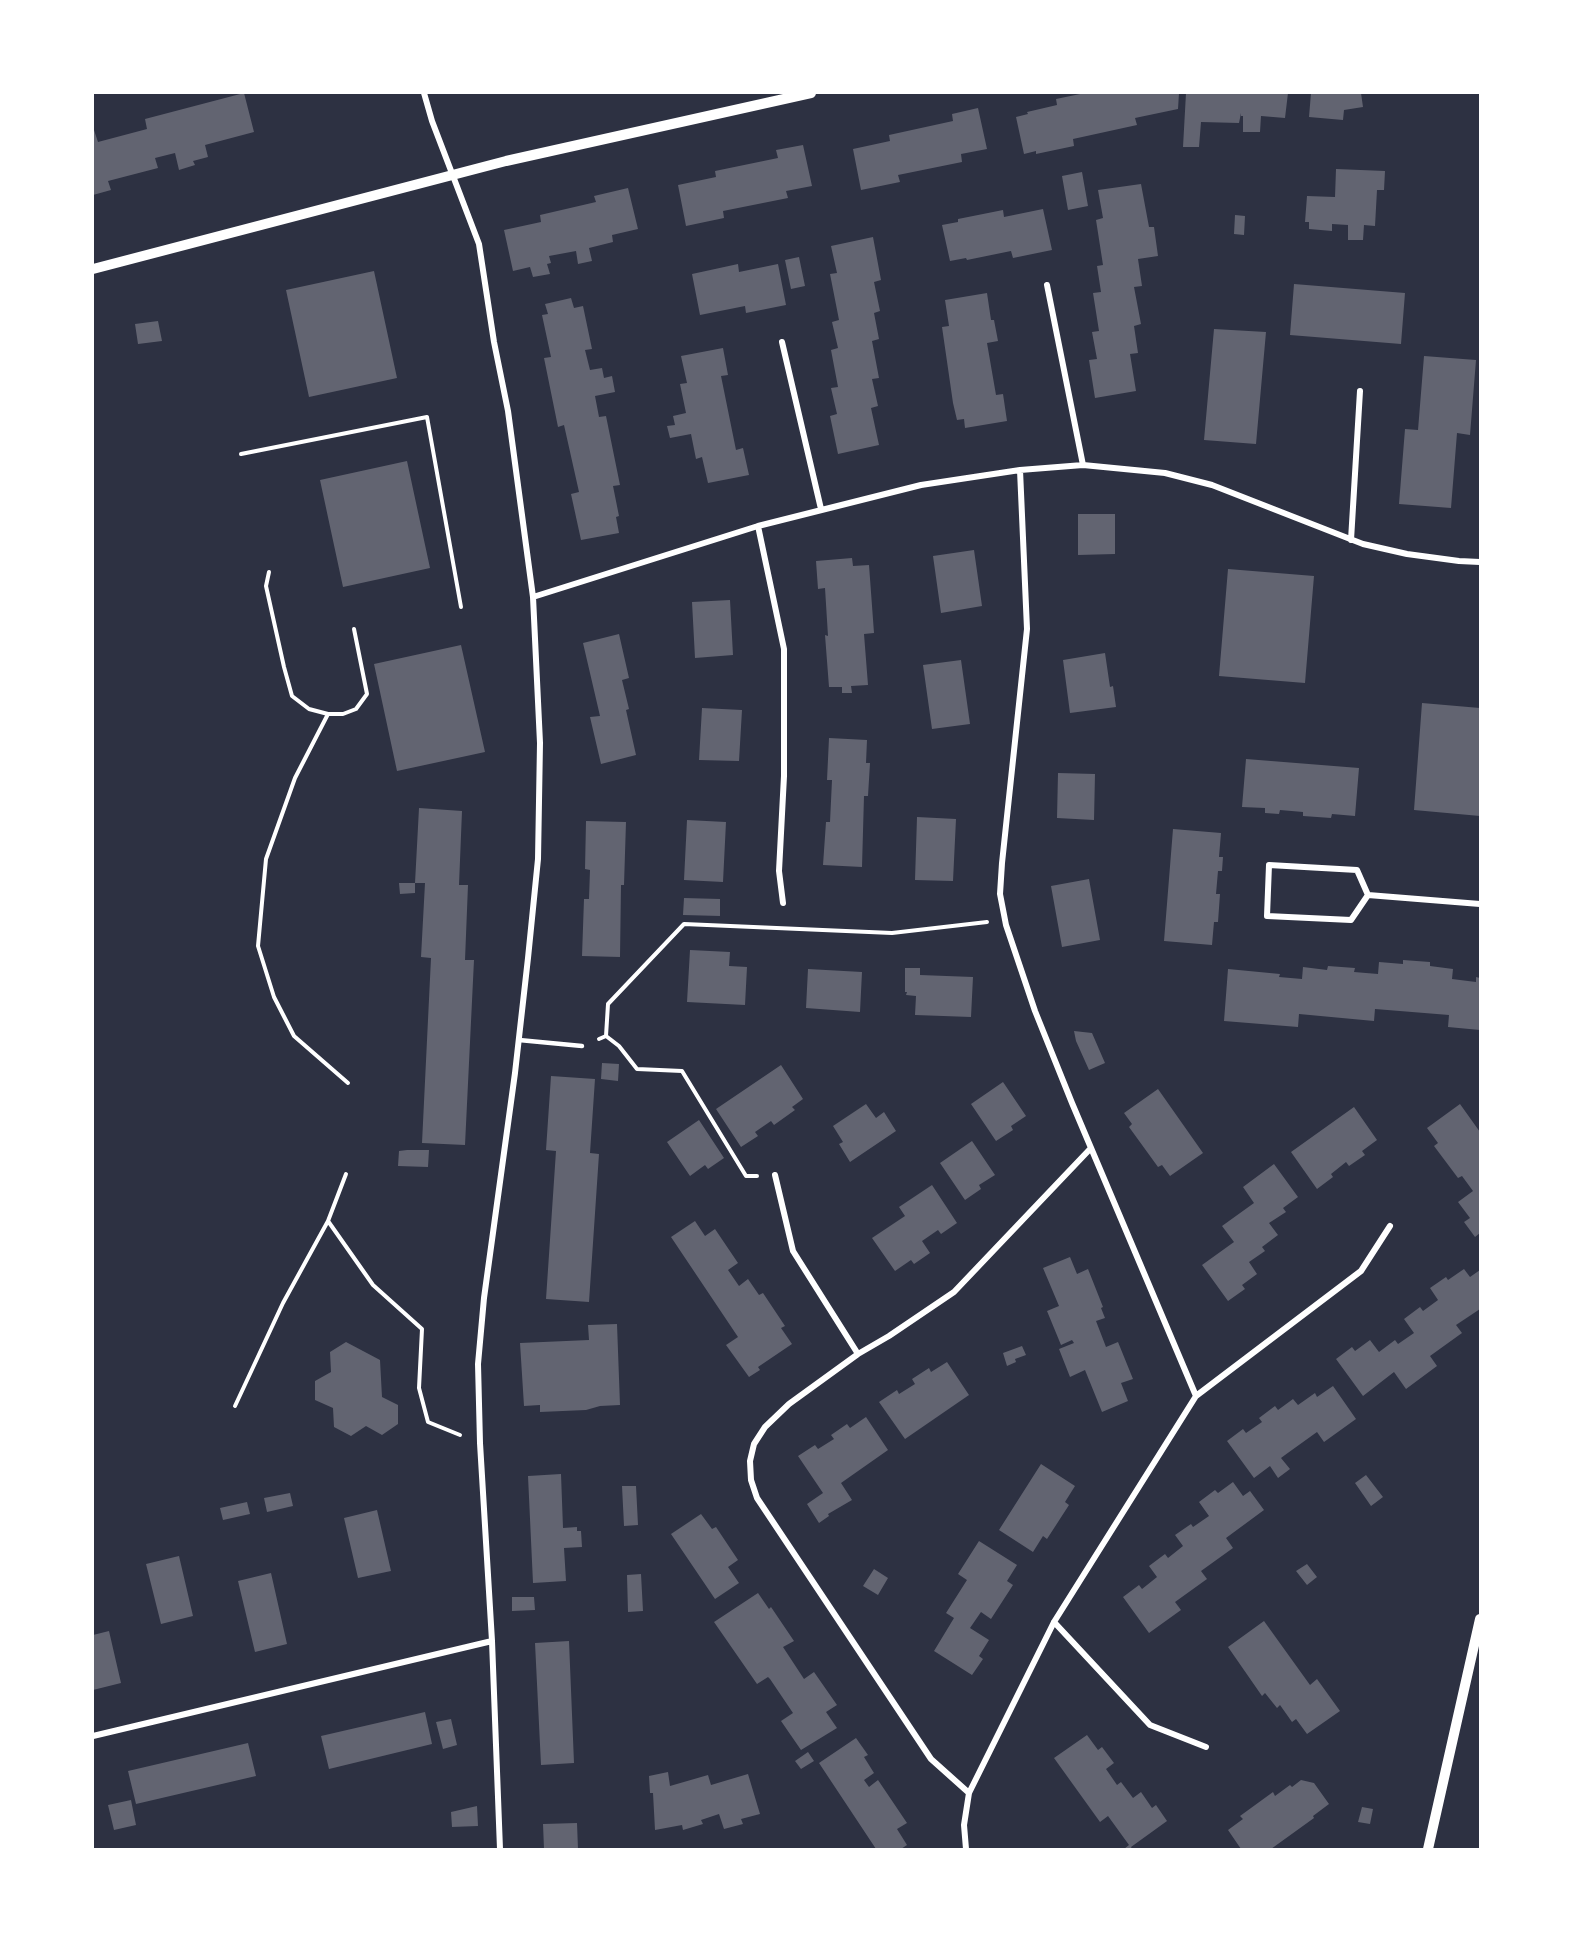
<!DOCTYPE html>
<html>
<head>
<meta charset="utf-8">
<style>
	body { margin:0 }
	#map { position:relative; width:1573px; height:1942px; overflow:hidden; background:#2d3142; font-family:Barlow,sans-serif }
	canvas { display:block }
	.frame { position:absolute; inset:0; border:94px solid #fff; pointer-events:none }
</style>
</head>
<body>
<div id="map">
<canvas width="1573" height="1942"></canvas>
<div class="frame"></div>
</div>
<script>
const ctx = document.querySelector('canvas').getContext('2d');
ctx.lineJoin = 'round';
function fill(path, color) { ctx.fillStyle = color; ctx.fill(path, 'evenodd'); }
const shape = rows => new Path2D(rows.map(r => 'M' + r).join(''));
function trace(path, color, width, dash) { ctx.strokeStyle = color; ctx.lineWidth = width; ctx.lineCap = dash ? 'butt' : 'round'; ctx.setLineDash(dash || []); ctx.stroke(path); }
fill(shape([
	[244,93,254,132,205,145,208,157,193,161,195,165,179,170,175,153,155,158,158,168,108,181,111,190,93,195,93,127,98,142,147,129,145,119],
	[1085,93,1179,93,1178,109,1135,118,1137,125,1073,139,1074,146,1036,154,1036,151,1024,154,1016,117,1028,114,1027,112,1057,105,1056,99],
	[1186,93,1288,93,1285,118,1261,116,1260,132,1243,132,1243,116,1241,116,1241,113,1239,123,1201,122,1199,147,1183,147],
	[1311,93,1361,93,1363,107,1344,110,1343,120,1309,117],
	[978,108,987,149,961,154,962,162,898,175,900,182,861,190,853,149,890,141,889,135,953,121,952,114],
	[803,145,812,186,786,191,788,198,723,211,724,218,686,226,678,185,716,177,715,171,778,158,776,150],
	[1336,169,1385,171,1384,190,1377,190,1375,226,1364,225,1363,240,1348,240,1348,225,1332,224,1332,231,1309,229,1309,222,1305,222,1307,196,1335,197],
	[1082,172,1088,206,1068,210,1062,176],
	[1141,184,1149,227,1154,227,1158,256,1138,259,1142,286,1134,287,1141,324,1134,326,1138,353,1130,354,1136,391,1095,398,1089,360,1097,359,1092,332,1099,331,1093,293,1101,292,1097,266,1103,265,1096,220,1103,218,1098,190],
	[628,188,638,229,612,235,613,242,589,248,592,261,578,264,576,251,549,256,551,263,547,264,550,274,533,277,530,267,513,271,504,230,541,222,540,215,596,202,594,196],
	[1043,209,1052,250,1013,258,1011,251,967,260,966,258,950,261,942,225,958,222,958,219,1003,210,1004,217],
	[1235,215,1245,216,1244,235,1234,234],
	[873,237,881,280,874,282,880,311,874,313,879,339,872,341,879,378,872,379,878,406,871,408,879,445,838,454,830,416,837,414,831,388,838,387,831,350,838,348,832,322,839,320,830,274,837,273,831,246],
	[799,257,805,286,791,289,785,260],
	[738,264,739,272,778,264,786,305,746,313,745,306,700,315,692,274],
	[374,271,397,378,309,397,286,290],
	[1294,284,1405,293,1401,344,1290,335],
	[987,293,991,320,994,320,998,341,987,343,996,395,1003,394,1007,421,965,428,964,419,957,420,953,403,942,327,949,326,945,300],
	[571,298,574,308,583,306,592,349,585,350,590,370,602,368,604,378,612,376,615,392,595,396,599,417,606,416,620,485,613,486,619,516,616,517,619,533,581,540,571,494,579,492,564,425,558,427,544,358,551,357,542,315,548,314,545,304],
	[158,321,162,341,138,344,135,324],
	[1214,329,1266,332,1256,444,1204,440],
	[723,348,728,375,721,376,736,450,743,448,749,475,708,483,702,457,696,459,691,434,670,438,667,426,675,425,673,416,686,413,680,384,687,383,681,356],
	[1424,356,1476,360,1470,435,1457,433,1451,508,1399,504,1405,429,1418,430],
	[407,461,430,568,343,587,320,480],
	[1078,514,1115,514,1115,554,1078,555],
	[974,550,982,606,941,613,933,556],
	[852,558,853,566,869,565,874,633,864,634,868,685,851,686,852,693,842,693,842,687,829,687,825,635,828,636,825,588,818,589,816,561],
	[1228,569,1314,576,1305,683,1219,676],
	[730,600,733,655,695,658,692,602],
	[619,634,629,678,622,680,629,709,626,710,636,755,601,764,590,717,600,716,583,643],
	[461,645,485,752,397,771,374,664],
	[1105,653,1110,687,1113,686,1116,707,1070,713,1063,660],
	[961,660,970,724,932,729,923,665],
	[1422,703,1480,708,1480,816,1414,810],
	[702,708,742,710,739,761,699,760],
	[829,738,867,740,866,763,870,763,868,796,864,796,862,867,823,865,826,822,830,822,832,780,827,780],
	[1246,759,1359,768,1355,816,1332,814,1331,818,1303,816,1303,812,1280,810,1279,814,1265,813,1265,808,1242,807],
	[1058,773,1095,774,1094,820,1057,818],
	[419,808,462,811,459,885,468,885,465,960,474,960,465,1145,422,1143,431,958,421,957,425,883,415,883,415,893,400,894,399,883,415,883],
	[917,817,956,819,953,881,915,880],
	[687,820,726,822,723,882,684,880],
	[586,821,626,822,624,885,621,885,620,957,582,956,584,899,589,899,590,870,585,869],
	[1173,829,1221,833,1219,857,1223,857,1222,871,1218,871,1216,894,1220,894,1218,922,1214,922,1212,945,1164,941],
	[1089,879,1100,940,1062,947,1051,886],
	[684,898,720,899,720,916,683,915],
	[690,950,730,952,729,966,747,967,745,1005,687,1002],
	[1403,960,1430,962,1430,966,1453,969,1452,979,1476,982,1476,977,1480,978,1480,1030,1448,1027,1449,1015,1375,1009,1374,1021,1299,1014,1298,1027,1224,1021,1228,969,1280,974,1279,977,1302,979,1303,967,1327,970,1328,966,1355,968,1354,972,1378,974,1379,962,1403,964],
	[905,968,920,968,920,975,973,977,971,1017,915,1015,916,996,906,995,907,992,905,992],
	[808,969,862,972,860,1012,806,1008],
	[1074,1031,1092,1033,1105,1063,1089,1070,1076,1041],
	[602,1063,619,1064,618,1081,601,1079],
	[781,1065,803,1099,792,1107,795,1110,774,1125,771,1121,755,1132,758,1136,741,1147,716,1109],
	[551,1076,595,1079,590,1153,599,1154,589,1302,546,1299,556,1151,546,1150],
	[1003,1082,1026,1116,1011,1126,1013,1130,996,1141,971,1104],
	[1158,1089,1203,1153,1170,1176,1162,1165,1158,1167,1129,1127,1132,1124,1124,1113],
	[866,1104,876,1118,884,1112,896,1131,850,1162,839,1144,843,1142,833,1126],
	[1460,1104,1480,1132,1480,1233,1475,1237,1464,1222,1470,1218,1458,1202,1473,1191,1462,1176,1458,1178,1434,1146,1438,1143,1427,1128],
	[1354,1107,1377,1140,1362,1151,1365,1155,1349,1166,1346,1162,1331,1174,1333,1177,1317,1189,1291,1152],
	[699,1120,724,1158,708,1169,705,1165,690,1176,667,1142],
	[972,1141,995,1175,979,1185,981,1189,965,1200,940,1163],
	[407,1150,429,1150,428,1167,398,1166,399,1151],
	[1274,1164,1298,1197,1283,1208,1286,1212,1269,1223,1278,1235,1262,1247,1265,1251,1249,1262,1257,1274,1242,1285,1245,1289,1228,1301,1202,1265,1234,1242,1222,1226,1254,1203,1243,1187],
	[932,1185,957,1223,941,1234,938,1230,922,1241,930,1253,914,1264,911,1260,895,1271,872,1238,905,1216,899,1207],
	[695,1221,705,1236,715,1229,738,1263,728,1270,739,1286,748,1279,759,1295,763,1293,785,1326,781,1328,792,1344,758,1367,760,1370,749,1377,726,1345,738,1337,671,1237],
	[1070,1257,1077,1274,1088,1269,1103,1307,1101,1308,1105,1318,1096,1321,1106,1347,1118,1342,1133,1379,1121,1383,1128,1401,1102,1412,1085,1370,1070,1377,1059,1349,1074,1343,1072,1340,1061,1345,1047,1311,1059,1306,1043,1268],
	[1464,1269,1470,1277,1480,1270,1480,1309,1456,1325,1462,1333,1430,1356,1437,1366,1406,1389,1394,1372,1363,1396,1336,1359,1352,1347,1355,1351,1370,1340,1379,1352,1395,1340,1398,1344,1414,1333,1404,1319,1420,1307,1423,1311,1438,1300,1430,1288,1446,1277,1448,1280],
	[617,1324,620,1405,600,1406,586,1410,540,1412,540,1405,524,1406,520,1343,589,1340,588,1325],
	[346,1342,380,1360,382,1397,398,1405,398,1424,382,1435,366,1426,351,1436,334,1427,333,1408,315,1400,315,1381,331,1372,330,1352],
	[1022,1346,1026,1355,1015,1359,1016,1362,1007,1366,1003,1353],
	[947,1362,969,1395,905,1439,879,1402,897,1390,899,1394,915,1384,912,1379,929,1368,931,1372],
	[1333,1386,1356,1419,1324,1442,1317,1432,1285,1455,1281,1458,1290,1469,1278,1478,1270,1466,1254,1478,1227,1441,1243,1429,1246,1433,1262,1422,1259,1418,1275,1406,1278,1410,1293,1399,1298,1405,1315,1393,1317,1397],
	[866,1417,888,1450,841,1483,852,1500,828,1514,829,1516,819,1523,807,1504,823,1493,798,1456,815,1445,818,1449,834,1439,831,1435,847,1424,850,1428],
	[1041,1464,1075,1486,1065,1502,1069,1505,1047,1539,1043,1536,1033,1552,999,1530],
	[561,1474,563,1528,577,1527,577,1531,581,1531,582,1547,564,1548,566,1581,533,1583,528,1476],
	[1366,1475,1383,1497,1371,1506,1355,1483],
	[1233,1482,1243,1496,1250,1491,1264,1510,1226,1538,1233,1548,1201,1571,1207,1579,1175,1602,1181,1610,1149,1633,1123,1597,1139,1585,1142,1589,1157,1577,1149,1566,1165,1554,1168,1558,1183,1546,1175,1535,1191,1524,1193,1527,1209,1516,1199,1502,1215,1490,1218,1493],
	[622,1486,636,1486,638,1525,624,1526],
	[290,1493,293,1506,267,1512,264,1498],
	[247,1502,250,1514,223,1520,220,1508],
	[377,1510,391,1571,358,1578,344,1518],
	[701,1514,712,1529,716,1527,738,1560,728,1567,739,1583,715,1599,671,1534],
	[979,1541,1017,1565,1007,1581,1013,1585,991,1619,981,1612,970,1628,989,1640,979,1656,983,1659,972,1675,934,1651,954,1618,946,1613,967,1580,958,1574],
	[179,1556,193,1616,161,1624,146,1564],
	[1307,1564,1317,1577,1307,1585,1296,1571],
	[874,1569,888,1578,878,1595,863,1586],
	[271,1573,287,1644,255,1652,238,1581],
	[641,1574,643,1611,628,1612,627,1575],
	[758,1593,769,1609,771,1607,794,1641,783,1647,804,1679,814,1672,837,1705,826,1712,837,1728,801,1750,781,1721,793,1713,770,1679,768,1677,757,1684,714,1622],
	[512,1597,534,1597,535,1610,512,1611],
	[1264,1621,1310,1685,1317,1679,1340,1711,1307,1734,1296,1719,1292,1722,1280,1705,1277,1708,1265,1693,1262,1696,1228,1647],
	[109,1631,121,1683,93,1690,93,1635],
	[569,1641,574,1763,541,1765,535,1643],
	[425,1712,432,1744,329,1769,321,1736],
	[451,1719,457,1745,443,1749,436,1722],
	[1087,1735,1098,1750,1102,1747,1114,1763,1106,1769,1117,1785,1121,1782,1133,1798,1141,1792,1152,1808,1156,1805,1167,1821,1131,1847,1132,1849,1124,1849,1129,1845,1108,1816,1100,1822,1054,1758],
	[856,1738,868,1755,864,1757,874,1773,864,1780,869,1787,878,1780,907,1823,897,1829,907,1845,901,1849,876,1849,819,1763],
	[248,1743,256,1776,136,1804,128,1771],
	[808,1752,814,1761,801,1769,795,1761],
	[668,1772,670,1786,708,1775,711,1785,748,1774,760,1814,741,1819,743,1824,724,1829,719,1814,701,1820,703,1824,683,1830,682,1825,655,1830,653,1793,650,1793,649,1776],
	[1301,1780,1314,1783,1329,1804,1313,1816,1314,1818,1271,1849,1241,1849,1228,1830,1243,1819,1240,1816,1273,1792,1275,1796,1290,1785,1292,1787],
	[131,1800,136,1825,114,1830,108,1805],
	[477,1806,478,1826,452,1827,451,1812],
	[1362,1807,1373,1809,1370,1824,1358,1822],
	[577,1823,578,1849,544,1849,543,1824]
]), '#626471');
trace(shape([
	[241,454,427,417,461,607],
	[269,572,266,586,284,667,292,696,309,709,328,714],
	[606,1036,608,1004,684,924,892,933,987,922],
	[599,1039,606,1036,619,1046,637,1069,682,1071,746,1176,757,1176],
	[348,1083,294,1036,274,997,258,946,266,859,295,778,328,714,343,714,356,709,367,694,354,629],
	[328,1221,373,1285,422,1329,419,1388,428,1422,460,1435],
	[235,1406,283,1303,328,1221,346,1174]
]), '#fff', 4);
trace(shape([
	[519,1040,582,1046]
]), '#fff', 4.5);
trace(shape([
	[424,93,432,121,479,244,494,342,508,411,533,597,540,743,538,859,528,958,515,1073,484,1298,478,1364,480,1443,492,1641,500,1849],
	[1047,285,1083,465],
	[782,342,821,509],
	[758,526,784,649,784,776,779,871,783,903],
	[1351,540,1360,391],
	[533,597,758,526,921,485,1020,470,1083,465,1165,473,1212,485,1363,544,1407,554,1459,561,1480,562],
	[1269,865,1357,870,1368,895,1351,920,1267,916,1269,865],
	[1368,895,1480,904],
	[775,1175,793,1251,858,1354],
	[1196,1396,1361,1271,1390,1226],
	[1054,1622,1150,1725,1206,1747],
	[93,1736,492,1641],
	[969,1793,931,1759,757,1498,751,1480,750,1461,754,1444,765,1427,789,1404,858,1354,889,1336,954,1292,1091,1148],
	[966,1849,964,1825,969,1793,1054,1622,1196,1396,1072,1103,1035,1011,1006,925,1000,894,1002,863,1027,629,1020,470]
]), '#fff', 6);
trace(shape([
	[93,269,506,161,811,93],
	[1428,1849,1480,1619]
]), '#fff', 10);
</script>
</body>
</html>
